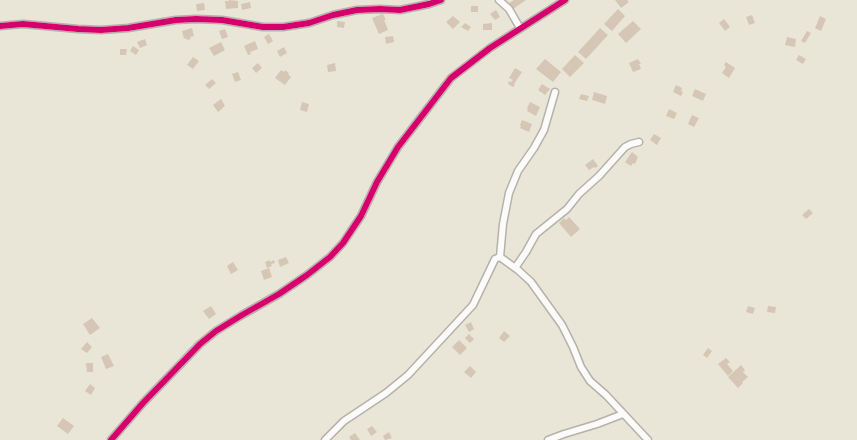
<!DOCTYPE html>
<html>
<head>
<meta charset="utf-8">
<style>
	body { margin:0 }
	canvas { display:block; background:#eae6d7 }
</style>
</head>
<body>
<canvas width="857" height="440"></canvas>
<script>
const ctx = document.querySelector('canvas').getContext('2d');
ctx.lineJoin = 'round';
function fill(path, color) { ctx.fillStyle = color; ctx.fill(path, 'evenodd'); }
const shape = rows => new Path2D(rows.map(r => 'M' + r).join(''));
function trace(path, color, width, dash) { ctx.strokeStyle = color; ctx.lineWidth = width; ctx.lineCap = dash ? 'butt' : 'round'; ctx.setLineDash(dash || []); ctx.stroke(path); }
fill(shape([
	[229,0,238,1,238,8,226,9,225,1,229,1],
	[514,0,526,0,513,9,509,3],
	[615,0,627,0,629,2,621,8],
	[250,2,251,8,242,10,241,4],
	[204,3,205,10,197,11,196,4],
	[471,6,478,6,478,12,471,12],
	[618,9,625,16,612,31,604,24],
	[496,10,500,17,495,20,490,14],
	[383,14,386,20,384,20,388,30,379,34,372,18],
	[752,15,755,23,749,25,746,17],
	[453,16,460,22,453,29,446,22],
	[820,16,826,19,821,31,815,28],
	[724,19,730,27,725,31,719,23],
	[337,21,345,22,344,28,337,27],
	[633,21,641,29,626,43,618,34],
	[465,23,471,27,468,31,461,27],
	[492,23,492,30,483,30,483,24],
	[192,28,194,36,190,37,191,39,187,40,186,38,184,39,182,31],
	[600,28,608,35,586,59,578,52],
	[225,29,228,37,222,39,219,31],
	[807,31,811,33,805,43,801,41],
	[269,34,273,41,268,44,264,37],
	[393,36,394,42,386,44,385,37],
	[787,37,796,39,795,47,785,45],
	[145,39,147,45,140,48,137,42],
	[255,41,258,49,250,52,251,54,248,55,244,46],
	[221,42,225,50,214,56,209,48],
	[133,46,139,50,136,55,130,51],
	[284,47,287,53,280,57,277,51],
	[120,49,127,49,126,55,120,55],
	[575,55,584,63,570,77,562,69],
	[799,55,806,59,803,64,796,60],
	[193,57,199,61,193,69,187,65],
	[545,59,561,72,553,82,536,69],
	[638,59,641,64,639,64,641,69,633,72,629,63],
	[726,62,735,68,729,78,722,73,726,67,724,65],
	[258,63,262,68,256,73,252,68],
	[335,63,336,71,328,72,327,65],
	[515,68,522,72,514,84,515,85,513,87,508,84,509,81,511,82,513,80,509,78],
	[281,70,284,72,285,70,289,73,288,74,291,77,285,85,275,78],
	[238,72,241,80,235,82,232,74],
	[212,79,216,83,209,89,205,85],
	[542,84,550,89,545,95,538,90],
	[676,85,682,88,681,91,683,92,681,96,673,92],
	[695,89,706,94,703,101,692,96],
	[594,92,607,96,605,104,592,100],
	[581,94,589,96,587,101,579,99],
	[221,99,225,106,218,112,213,105],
	[302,102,309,104,307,112,300,110],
	[530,102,540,107,536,116,527,111,528,109,527,108],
	[669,109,677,113,674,119,666,116],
	[692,115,699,118,694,127,688,124],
	[522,120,532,124,529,132,520,128,521,126,520,125],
	[654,134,661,138,657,145,650,140],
	[632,152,638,157,635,164,633,163,631,166,625,162],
	[593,159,598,166,595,168,594,167,589,170,585,165],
	[809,209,813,213,806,219,802,215],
	[569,217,580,229,571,237,559,223,564,218,566,220],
	[286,257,289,263,280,267,278,260],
	[270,260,270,262,274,260,275,263,271,264,272,266,267,268,265,262],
	[233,262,238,270,231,274,227,266],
	[269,268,272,277,264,280,261,271],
	[211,306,216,314,209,319,203,311],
	[748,306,755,308,753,314,746,312],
	[768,306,776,307,775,313,767,312],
	[92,318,100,328,90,335,83,324],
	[471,322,474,329,469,332,465,325],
	[504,331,510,336,504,342,499,338],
	[469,334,474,339,470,343,465,338],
	[459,340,467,348,460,355,452,347],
	[87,342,92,347,87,353,81,349],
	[708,348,712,351,707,358,703,355],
	[108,354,114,366,106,369,101,357],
	[726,358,730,362,727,364,733,371,728,376,718,364],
	[86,363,93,363,93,372,87,372],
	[741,365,745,370,743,372,748,377,742,382,743,383,738,388,728,377],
	[470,366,476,372,471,378,464,372],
	[90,384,95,388,91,395,85,391],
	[63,418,74,426,68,434,57,426],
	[372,426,377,432,371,436,367,429],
	[389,432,392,438,385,440,383,436],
	[355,433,360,440,351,440,349,437]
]), '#d5c6b5');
const minor = shape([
	[499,0,509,9,520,28],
	[0,26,23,24,78,29,101,30,128,28,176,20,196,19,222,20,263,27,283,27,309,23,333,15,357,10,380,9,400,10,429,4,441,0],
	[500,257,518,270,531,282,562,325,573,347,581,367,590,381,606,395,648,440],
	[515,268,526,252,536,234,567,209,579,194,599,176,625,147,631,144,639,142],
	[111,440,143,403,200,344,216,331,242,315,279,294,307,275,330,257,343,243,361,216,377,182,398,147,451,78,490,48,565,0],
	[325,440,344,421,386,393,408,375,473,305,495,259,500,257,503,224,509,193,518,171,534,148,544,130,555,92],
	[548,440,564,434,597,424,623,414]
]);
trace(minor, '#b4b2ab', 9);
trace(minor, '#fcfbf9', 6);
trace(shape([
	[0,26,23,24,78,29,101,30,128,28,176,20,196,19,222,20,263,27,283,27,309,23,333,15,357,10,380,9,400,10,429,4,441,0],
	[111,440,143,403,200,344,216,331,242,315,279,294,307,275,330,257,343,243,361,216,377,182,398,147,451,78,490,48,565,0]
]), '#d6006c', 6);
</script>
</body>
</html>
